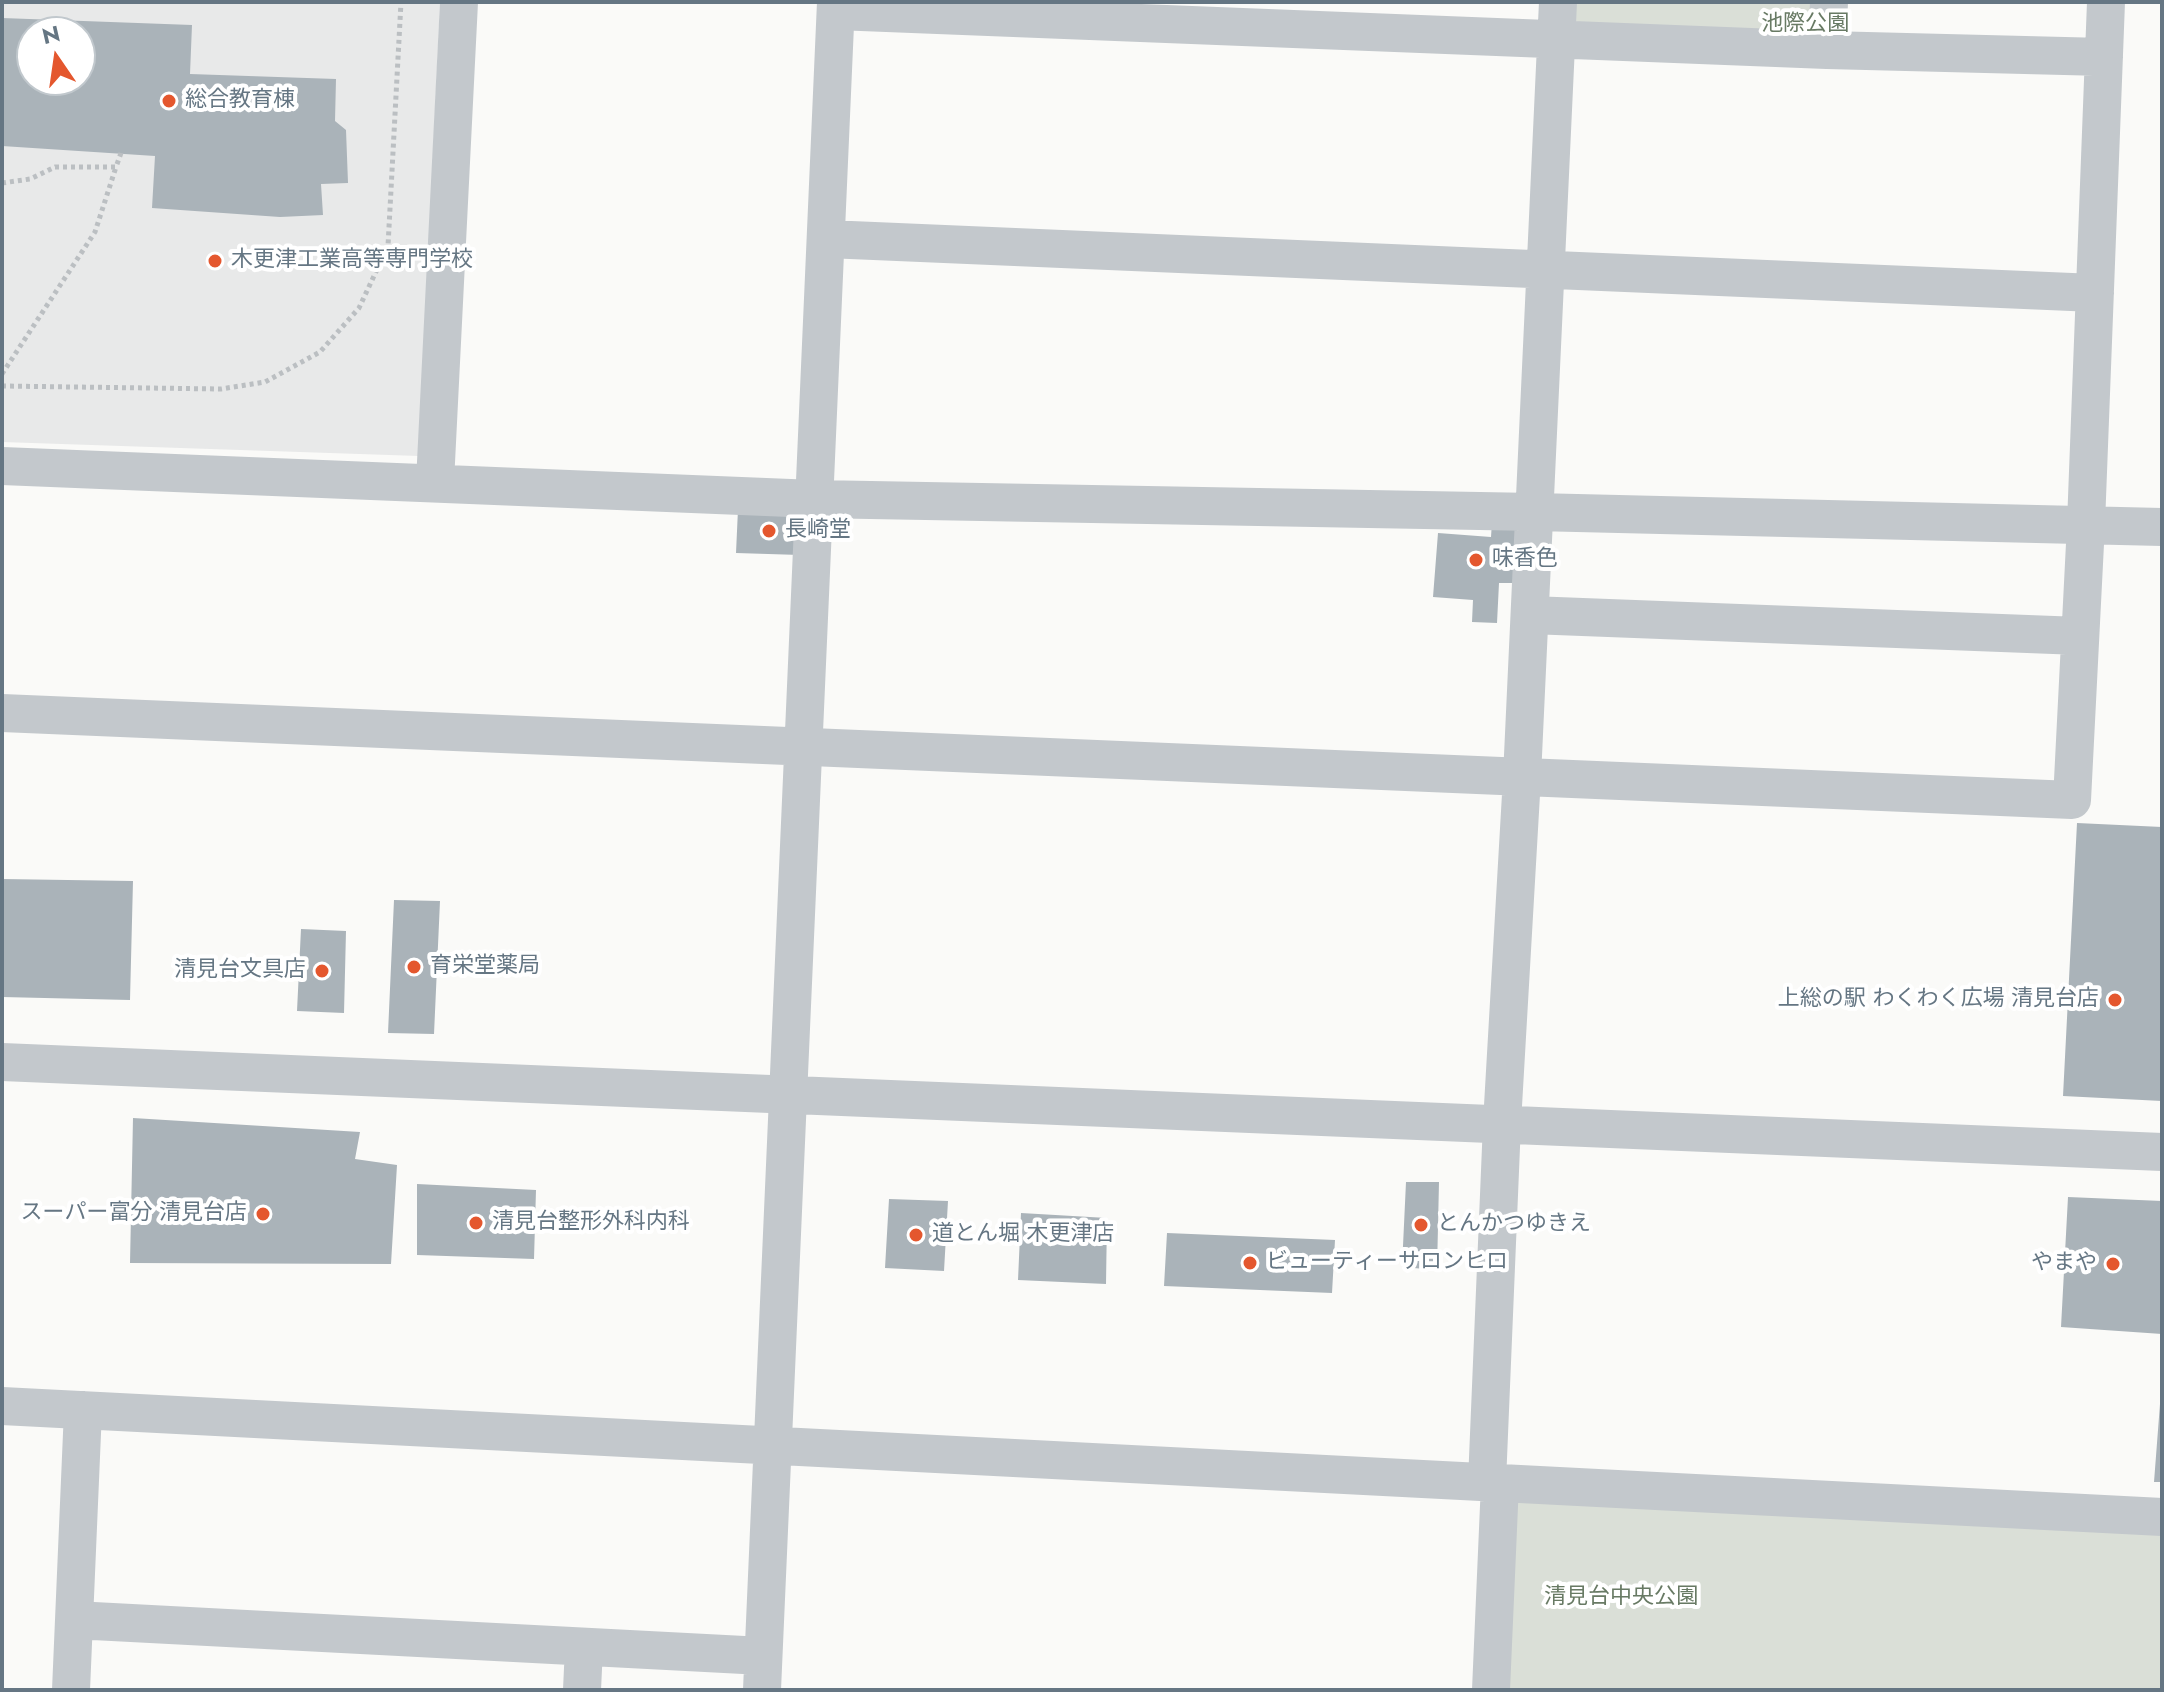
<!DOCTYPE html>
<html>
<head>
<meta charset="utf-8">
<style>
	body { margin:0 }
	#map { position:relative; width:2164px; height:1692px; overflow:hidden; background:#fafaf8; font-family:Jost,sans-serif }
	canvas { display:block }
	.frame { position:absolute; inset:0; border:4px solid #657683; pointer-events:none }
	.north { position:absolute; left:16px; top:16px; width:80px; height:80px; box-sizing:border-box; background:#fff; border:2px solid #c1c8cd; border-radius:50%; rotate:347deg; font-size:22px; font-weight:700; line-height:32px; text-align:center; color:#657683 }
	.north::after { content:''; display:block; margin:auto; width:28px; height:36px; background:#e4572e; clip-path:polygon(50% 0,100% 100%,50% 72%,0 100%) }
</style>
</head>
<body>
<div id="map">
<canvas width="2164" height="1692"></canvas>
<div class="frame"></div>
<div class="north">N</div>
</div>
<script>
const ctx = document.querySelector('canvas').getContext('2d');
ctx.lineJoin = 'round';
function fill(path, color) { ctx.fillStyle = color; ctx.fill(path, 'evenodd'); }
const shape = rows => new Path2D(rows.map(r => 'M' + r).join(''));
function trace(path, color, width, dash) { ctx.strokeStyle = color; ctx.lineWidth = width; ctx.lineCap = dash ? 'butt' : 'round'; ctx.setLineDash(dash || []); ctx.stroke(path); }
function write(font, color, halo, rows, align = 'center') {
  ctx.font = font + ' Jost,"Noto Sans JP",sans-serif'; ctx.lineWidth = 8; ctx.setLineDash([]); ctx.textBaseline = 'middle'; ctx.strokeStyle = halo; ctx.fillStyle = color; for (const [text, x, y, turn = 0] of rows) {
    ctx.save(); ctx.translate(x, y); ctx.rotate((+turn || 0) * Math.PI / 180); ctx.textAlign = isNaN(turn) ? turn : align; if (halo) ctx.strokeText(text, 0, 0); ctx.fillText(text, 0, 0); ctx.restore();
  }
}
fill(shape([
	[2,2,440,2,419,456,2,442],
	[32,32,80,32,80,80,32,80]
]), '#e8e9e9');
fill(shape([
	[1558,2,1829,2,1827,50,1557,39],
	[1514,1501,2162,1531,2162,1690,1506,1690]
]), '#dadfd7');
fill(shape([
	[2,18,192,25,190,74,336,79,335,121,346,130,348,183,321,184,323,215,280,217,152,208,155,156,2,146],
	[32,32,80,32,80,80,32,80],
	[738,509,802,510,800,555,736,553],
	[1492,522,1517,524,1515,583,1499,583,1497,623,1472,622,1473,600,1433,597,1438,533,1491,537],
	[2077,823,2162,827,2162,1101,2063,1096],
	[2,879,133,881,130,1000,2,997],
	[394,900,440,901,434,1034,388,1033],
	[301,929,346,931,344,1013,297,1011],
	[133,1118,360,1132,355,1159,397,1165,391,1264,130,1263],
	[1406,1182,1439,1182,1437,1270,1402,1267],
	[417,1184,536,1190,534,1259,417,1255],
	[2068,1197,2162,1201,2162,1334,2061,1327],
	[889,1199,948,1201,944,1271,885,1268],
	[1021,1213,1107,1218,1106,1284,1018,1280],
	[1167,1233,1335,1240,1332,1293,1164,1286],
	[2160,1404,2162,1404,2162,1482,2154,1482]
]), '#aab3b9');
trace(shape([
	[2,183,30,179,55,167,116,167,121,153],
	[2,374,95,232,116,167],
	[2,386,221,389,265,382,320,352,359,308,388,246,401,2]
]), '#bbbfc2', 5, [4, 4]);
trace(shape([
	[836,11,1827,50,2104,57],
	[1827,50,1829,2],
	[827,239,2095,293],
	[2,466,815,499,1535,512,2162,527],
	[435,482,459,2],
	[1530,615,2080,636],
	[2,713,2072,800,2086,524,2106,2],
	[2,1062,2162,1152],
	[2,1406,2162,1517],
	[1487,1482,1502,1123,1522,777,1558,2],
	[74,1620,763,1656],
	[71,1690,83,1410],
	[582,1690,584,1647],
	[762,1690,836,2],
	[1491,1690,1500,1483]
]), '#c3c8cc', 38);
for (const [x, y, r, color] of [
	[169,101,8,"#e4572e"],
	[215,261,8,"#e4572e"],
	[769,531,8,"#e4572e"],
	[1476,560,8,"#e4572e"],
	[414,967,8,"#e4572e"],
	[322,971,8,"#e4572e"],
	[2115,1000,8,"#e4572e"],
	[263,1214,8,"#e4572e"],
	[476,1223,8,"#e4572e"],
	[1421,1225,8,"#e4572e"],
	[916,1235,8,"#e4572e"],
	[1250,1263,8,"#e4572e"],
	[2113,1264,8,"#e4572e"]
]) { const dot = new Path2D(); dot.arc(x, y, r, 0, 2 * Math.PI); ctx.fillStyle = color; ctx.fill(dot); trace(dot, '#fff', 3); }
write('22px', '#687a64', '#fff', [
	["池際公園",1805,25],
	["清見台中央公園",1621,1598]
]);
write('22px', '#657683', '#fff', [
	["総合教育棟",185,101],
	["木更津工業高等専門学校",231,261],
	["長崎堂",785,531],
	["味香色",1492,560],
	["育栄堂薬局",430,967],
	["清見台文具店",306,971,"right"],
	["上総の駅 わくわく広場 清見台店",2099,1000,"right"],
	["スーパー富分 清見台店",247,1214,"right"],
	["清見台整形外科内科",492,1223],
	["とんかつゆきえ",1437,1225],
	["道とん堀 木更津店",932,1235],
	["ビューティーサロンヒロ",1266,1263],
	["やまや",2097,1264,"right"]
], 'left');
</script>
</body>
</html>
